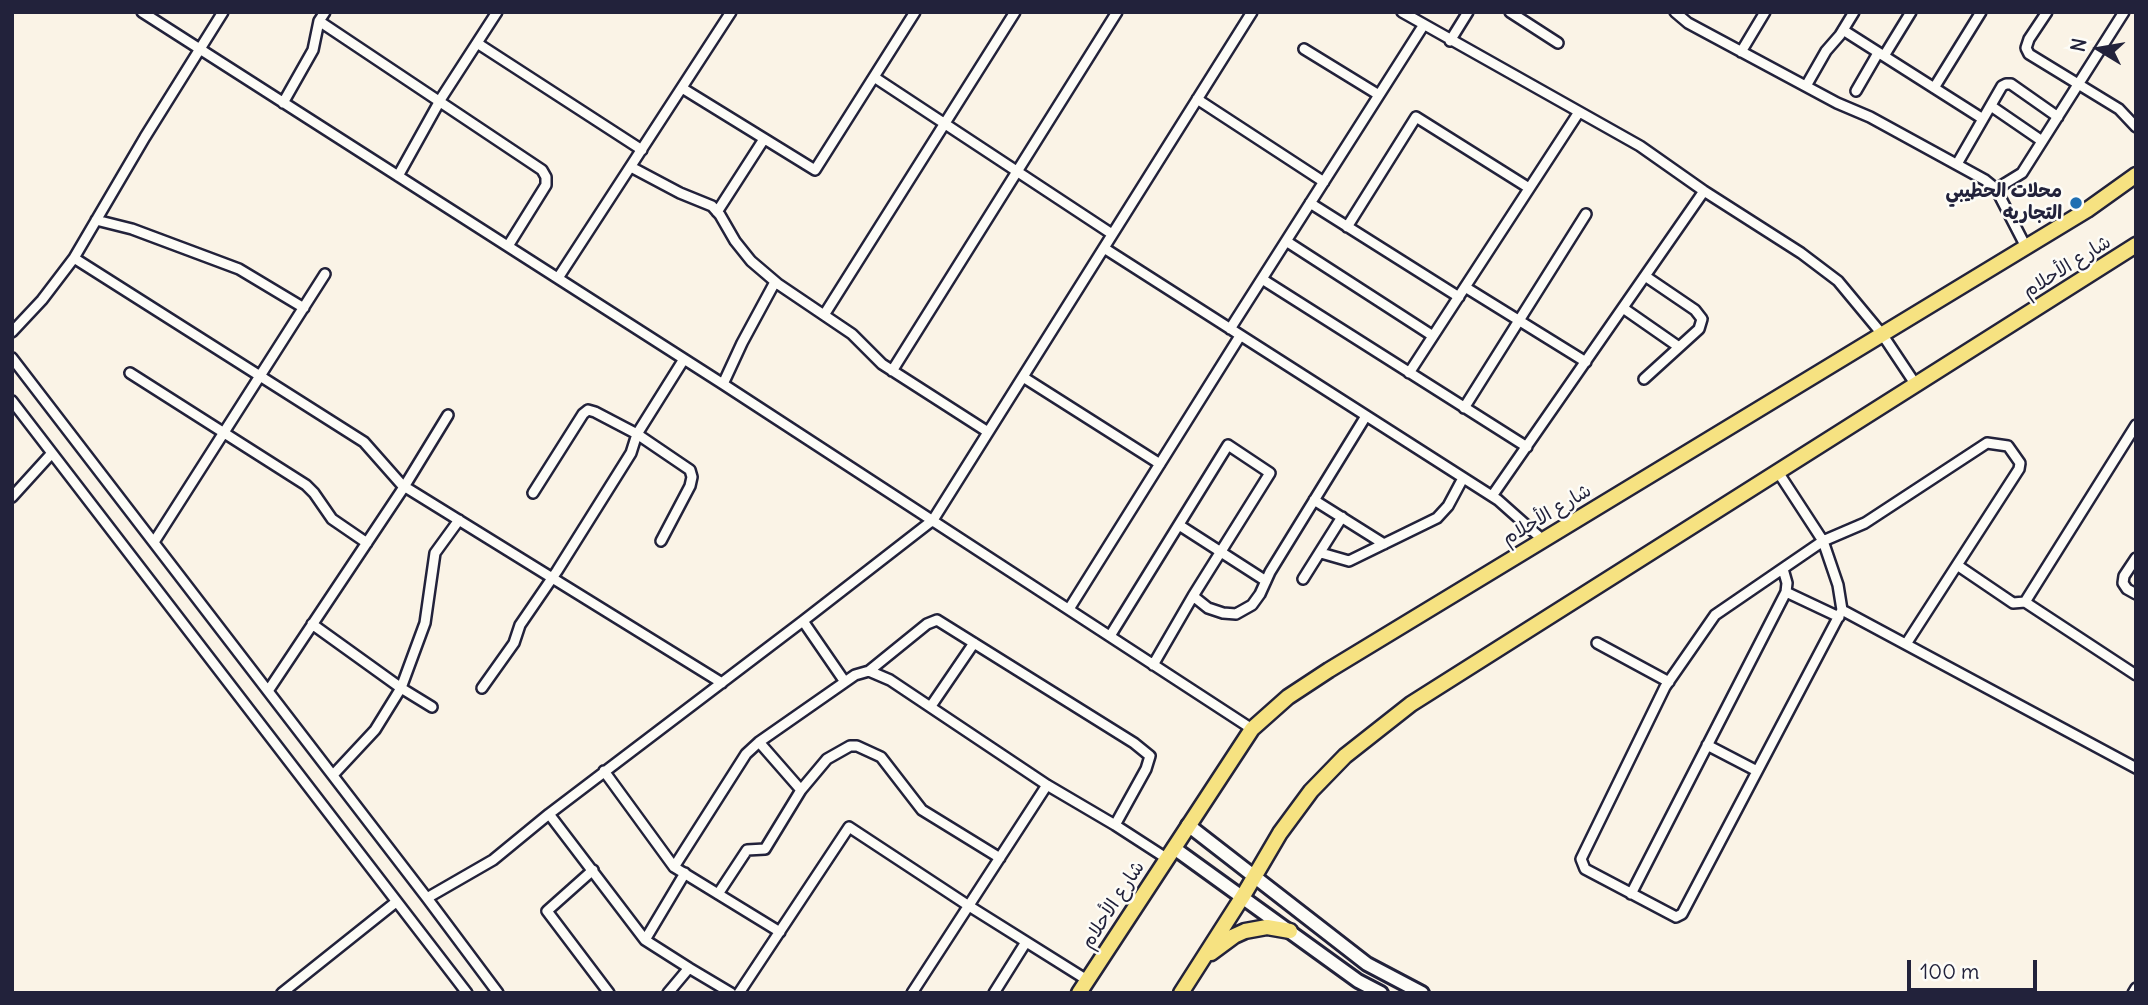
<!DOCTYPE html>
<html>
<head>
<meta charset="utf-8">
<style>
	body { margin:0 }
	#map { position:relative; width:2148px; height:1005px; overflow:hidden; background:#faf3e6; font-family:Delius,sans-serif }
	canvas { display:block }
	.frame { position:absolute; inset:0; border:14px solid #22223b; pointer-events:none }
	.north { position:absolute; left:2064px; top:14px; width:70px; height:70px; -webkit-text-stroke:5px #fdfcf7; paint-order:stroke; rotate:281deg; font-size:19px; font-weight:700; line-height:28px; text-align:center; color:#22223b }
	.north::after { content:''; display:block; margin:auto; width:24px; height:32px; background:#22223b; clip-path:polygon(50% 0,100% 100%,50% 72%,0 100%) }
	.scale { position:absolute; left:1907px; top:960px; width:130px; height:32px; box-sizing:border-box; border:4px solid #22223b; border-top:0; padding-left:9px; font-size:21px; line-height:24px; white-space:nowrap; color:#22223b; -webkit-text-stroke:5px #fdfcf7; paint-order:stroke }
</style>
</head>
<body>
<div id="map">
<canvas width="2148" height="1005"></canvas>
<div class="frame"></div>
<div class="north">N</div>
<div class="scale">100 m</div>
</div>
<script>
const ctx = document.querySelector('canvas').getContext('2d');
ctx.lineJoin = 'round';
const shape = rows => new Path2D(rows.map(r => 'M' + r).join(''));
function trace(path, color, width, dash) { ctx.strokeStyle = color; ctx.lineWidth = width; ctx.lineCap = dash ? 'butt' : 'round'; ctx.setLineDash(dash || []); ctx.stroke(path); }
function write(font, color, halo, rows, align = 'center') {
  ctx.font = font + ' Delius,"Playpen Sans Arabic",sans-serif'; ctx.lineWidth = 5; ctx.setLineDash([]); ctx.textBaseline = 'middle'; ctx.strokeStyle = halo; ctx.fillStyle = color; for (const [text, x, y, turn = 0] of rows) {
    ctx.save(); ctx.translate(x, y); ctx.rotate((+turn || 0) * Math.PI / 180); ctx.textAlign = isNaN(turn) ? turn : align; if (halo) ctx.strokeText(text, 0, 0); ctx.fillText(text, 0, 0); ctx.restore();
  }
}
const street = shape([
	[142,12,723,384,1252,729],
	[1402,12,1640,146,1704,191,1801,253,1838,281,1882,334,1916,385],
	[1510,12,1558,43],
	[1675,12,1688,23,1837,103,1870,117,1985,180,1996,189,2026,247],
	[2047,12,2029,39,2026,48,2029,54,2119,109,2136,127],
	[319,21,542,170,546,177,546,185,508,246],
	[1843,30,1983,119],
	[1450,41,1468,12],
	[477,43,642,150],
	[1304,49,1379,95],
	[1741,52,1765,12],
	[1884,56,1911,12],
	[874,77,1112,234],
	[1806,86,1826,51,1840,35,1854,12],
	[682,88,815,170,915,12],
	[1934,88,1981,12],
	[1856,91,1878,53],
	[1197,99,1324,182],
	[283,103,313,50,319,21,325,12],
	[1991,106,2042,141],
	[1957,164,2002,86,2006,84,2011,84,2058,117],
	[631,167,680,193,712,206,720,215,735,241,751,261,778,284,852,334,882,364,988,432],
	[398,176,442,97,497,12],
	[1996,189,2022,173,2124,12],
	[1310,203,1459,297],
	[717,212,764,139],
	[96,220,132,229,239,269,304,308],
	[1347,227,1416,117,1529,188],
	[1286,241,1433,336],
	[1104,248,1498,500,1543,540],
	[74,258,364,442,402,485,722,683],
	[558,278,731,12],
	[1262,279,1527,447],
	[1465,287,1586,362],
	[1623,308,1679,347],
	[824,315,1015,12],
	[1230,329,1423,26],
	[12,332,42,300,74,258,145,137,223,12],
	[12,358,427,898,498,993],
	[892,371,1117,12],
	[130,373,306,485,314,493,332,519,367,543],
	[1409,373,1579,112],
	[1023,377,1160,464],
	[1644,379,1699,329,1702,319,1695,310,1645,276],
	[723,384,742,343,775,282],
	[12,401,467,993],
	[1464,408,1586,214],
	[2136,425,2025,602,2136,675],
	[1778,472,1823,541,1838,585,1842,610,1682,914,1676,917,1585,869,1581,859,1665,687,1715,615,1823,541,1865,523,1987,443,2008,446,2020,463,2019,469,1906,644],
	[533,493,583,414,588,410,595,412,637,434,690,470,692,477,690,486,661,541],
	[1492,496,1704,191],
	[12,497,52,453],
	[1314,500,1384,544],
	[1179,525,1266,581],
	[154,542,325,274],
	[1321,553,1349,561,1437,518,1448,506,1463,478],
	[2136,558,2124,576,2123,583,2127,589,2136,594],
	[1957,565,2013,603,2025,602],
	[1303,579,1342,517],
	[1786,592,1839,617],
	[1193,596,1208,608,1223,613,1236,614,1252,605,1260,594,1270,572,1366,416],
	[1069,609,1240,336],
	[1842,610,2136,768],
	[803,621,845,682],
	[312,624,401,688,432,707],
	[1110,636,1228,445,1270,473,1193,596,1153,665],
	[1597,643,1669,682],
	[869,671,927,624,937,620,1134,743,1150,756,1146,769,1115,825],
	[482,688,514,643,520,625,557,571,631,453,637,434,684,359],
	[268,691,404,487,448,415],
	[931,706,974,643],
	[759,742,801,790],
	[1707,745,1757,771],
	[604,771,674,867,780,932],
	[333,775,375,730,401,688,425,623,435,553,459,520],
	[549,814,645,940,689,968,731,993],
	[674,867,746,754,759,742,855,675,869,671,890,680,1047,785,1115,825,1166,858],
	[593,870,547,911,609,993],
	[718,894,747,850,765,849,801,790,827,759,850,746,857,746,881,757,922,810,1000,858],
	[1631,894,1786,592,1787,583,1783,569],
	[427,898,493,860,549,814,803,621,933,520,1252,12],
	[645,940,685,873],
	[282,993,396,902],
	[668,993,689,968],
	[739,993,849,827,969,906,1087,980],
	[912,993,1047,785],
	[994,993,1026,942],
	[2133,993,2136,988]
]);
const secondary = shape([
	[1188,825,1367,964,1422,993],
	[1174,848,1358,981,1381,993]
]);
const primary = shape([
	[1211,953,1234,936,1245,931,1267,927,1290,931],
	[1079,993,1252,729,1288,697,1329,670,2087,210,2136,175],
	[1181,993,1243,896,1280,833,1311,791,1345,756,1411,704,2136,245]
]);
trace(street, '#22223b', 14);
trace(secondary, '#22223b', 18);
trace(primary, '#22223b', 19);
trace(street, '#fdfcf7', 9);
trace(secondary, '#fdfcf7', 12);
trace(primary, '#f6e281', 14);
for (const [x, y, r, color] of [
	[2076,203,7,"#1f6fb2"]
]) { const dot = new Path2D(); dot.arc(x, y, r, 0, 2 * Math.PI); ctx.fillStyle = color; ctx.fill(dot); trace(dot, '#fdfcf7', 2.5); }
write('bold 19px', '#22223b', '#fdfcf7', [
	["محلات الحطيبي",2062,192],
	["التجاريه",2062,214]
], 'right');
write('19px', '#22223b', '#fdfcf7', [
	["شارع الأحلام",2067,267,-32],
	["شارع الأحلام",1547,515,-31],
	["شارع الأحلام",1113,905,-57]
]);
</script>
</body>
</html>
